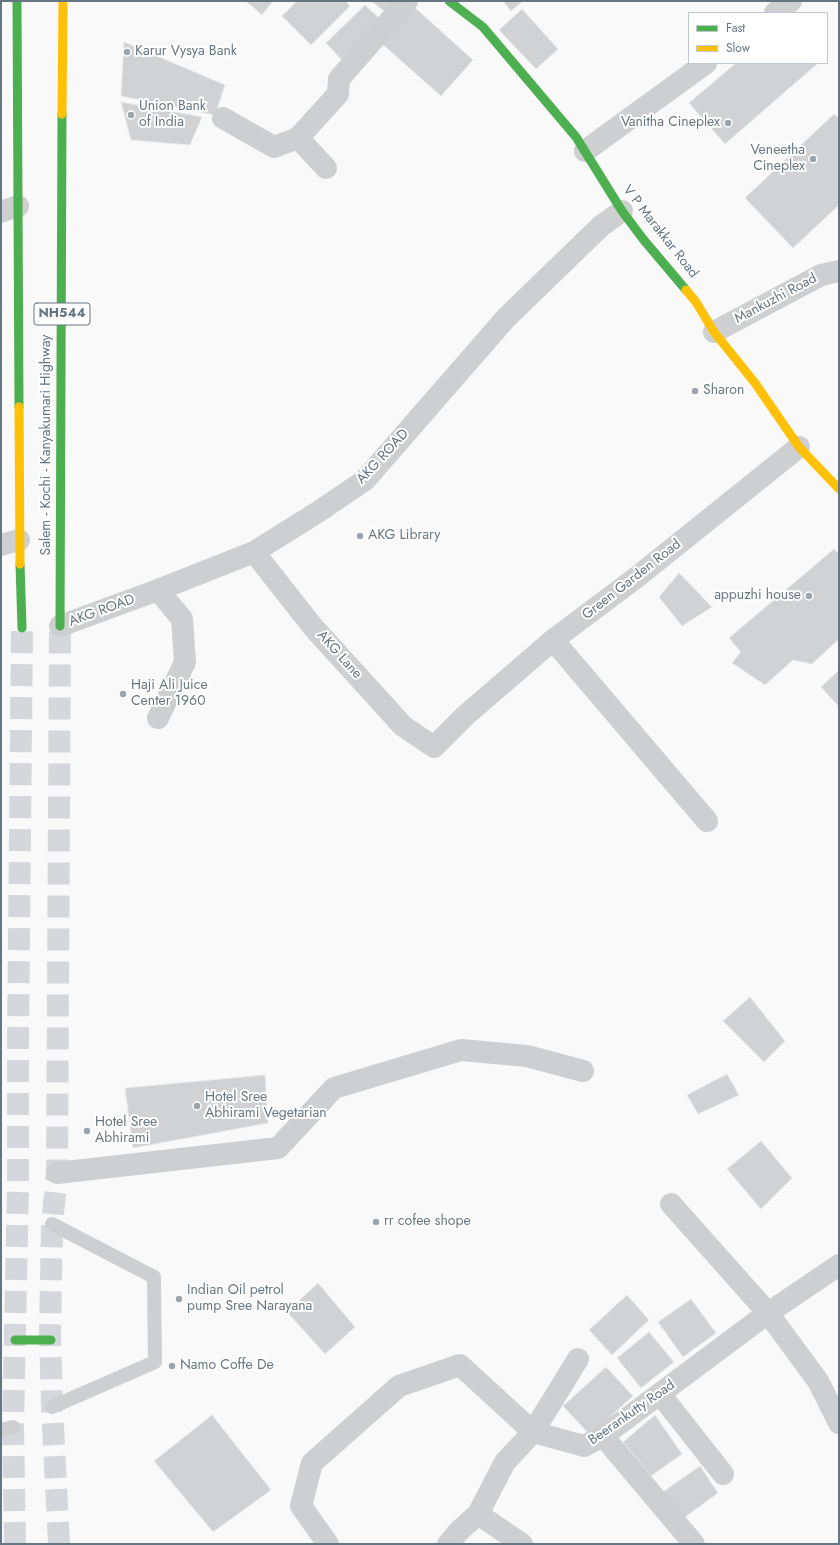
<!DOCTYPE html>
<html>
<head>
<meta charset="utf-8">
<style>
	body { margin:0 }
	#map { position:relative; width:840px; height:1545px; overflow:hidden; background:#f9f9f9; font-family:Jost,sans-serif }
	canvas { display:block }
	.frame { position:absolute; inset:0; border:2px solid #657683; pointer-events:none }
	.legend { position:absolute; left:688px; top:12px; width:140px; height:52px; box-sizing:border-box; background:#fff; border:1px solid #c1c8cd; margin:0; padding:5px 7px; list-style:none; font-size:12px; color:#657683 }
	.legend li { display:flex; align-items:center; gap:8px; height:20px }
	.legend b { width:20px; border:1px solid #c1c8cd }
</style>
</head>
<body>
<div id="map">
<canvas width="840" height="1545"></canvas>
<div class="frame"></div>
<ul class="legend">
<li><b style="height:5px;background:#4caf50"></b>Fast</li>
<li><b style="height:5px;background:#ffc107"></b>Slow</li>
</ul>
</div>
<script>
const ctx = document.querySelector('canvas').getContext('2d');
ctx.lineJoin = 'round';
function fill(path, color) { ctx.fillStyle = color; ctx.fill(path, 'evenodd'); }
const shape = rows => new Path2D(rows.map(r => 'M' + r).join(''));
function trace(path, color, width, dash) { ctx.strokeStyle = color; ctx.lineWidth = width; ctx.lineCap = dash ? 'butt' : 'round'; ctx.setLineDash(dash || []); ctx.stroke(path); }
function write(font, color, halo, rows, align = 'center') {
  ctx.font = font + ' Jost,sans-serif'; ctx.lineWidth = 4; ctx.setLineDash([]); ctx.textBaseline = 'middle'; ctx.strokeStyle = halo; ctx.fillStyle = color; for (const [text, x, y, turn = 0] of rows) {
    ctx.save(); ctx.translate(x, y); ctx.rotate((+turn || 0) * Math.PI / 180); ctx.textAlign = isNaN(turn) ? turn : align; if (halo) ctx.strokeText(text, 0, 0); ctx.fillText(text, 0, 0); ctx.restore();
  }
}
const building = shape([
	[246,1,273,1,262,15,246,1],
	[297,1,345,1,350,6,311,45,282,16,297,1],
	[371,1,396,1,387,13,371,1],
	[503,1,523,1,511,11,503,1],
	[365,5,381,20,342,60,326,43,365,5],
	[412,5,473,60,441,96,380,42,412,5],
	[522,9,558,49,536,69,499,30,522,9],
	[124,42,225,85,215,115,121,96,124,42],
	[736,63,816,63,817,64,725,144,689,103,736,63],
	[121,102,202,117,190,145,131,140,121,102],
	[834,114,839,119,839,205,793,248,745,198,834,114],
	[834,549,839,554,839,639,812,664,793,660,765,685,732,663,741,652,729,638,834,549],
	[679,573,712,607,682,626,659,597,679,573],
	[839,670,839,707,821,687,839,670],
	[750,997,785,1041,764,1062,723,1021,750,997],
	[727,1074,739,1095,698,1114,687,1095,727,1074],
	[265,1075,268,1123,133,1148,125,1088,265,1075],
	[761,1141,792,1178,761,1209,727,1169,761,1141],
	[318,1283,355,1327,325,1354,287,1312,318,1283],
	[627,1295,649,1320,612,1355,589,1330,627,1295],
	[691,1299,716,1333,683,1357,658,1322,691,1299],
	[649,1332,674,1362,641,1388,617,1358,649,1332],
	[606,1367,633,1396,590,1435,563,1406,606,1367],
	[212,1415,271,1490,213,1532,154,1461,212,1415],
	[655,1415,682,1454,651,1476,623,1442,655,1415],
	[700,1466,718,1493,681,1520,660,1494,700,1466]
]);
fill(building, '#d0d2d3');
trace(building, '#e8e8e8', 1);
trace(shape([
	[15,1544,13,1427,18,1184,18,1042,22,628],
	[59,1544,52,1407,50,1332,52,1224,57,1173,60,626]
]), '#d4d8dc', 22, [22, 11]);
trace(shape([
	[52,1407,155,1362,154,1277,52,1224],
	[1,1430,13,1427]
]), '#cecfd0', 14);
trace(shape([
	[775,13,791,1],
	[223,118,274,147,298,138],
	[585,151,706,63],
	[326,168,298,138,338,94,339,79,407,1],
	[1,212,18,206],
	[714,332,821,275,839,271],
	[1,545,19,540],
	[254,552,313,627,403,726,434,747,466,715,553,640,637,577,799,447],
	[158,590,182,619,185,662,158,718],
	[60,626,158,590,254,552,318,512,365,480,506,318,601,226,622,211],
	[553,640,707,821],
	[57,1173,278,1148,334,1088,461,1050,527,1056,583,1071],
	[671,1204,768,1313,818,1381,839,1423],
	[660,1394,723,1474],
	[603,1436,694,1544],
	[478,1514,522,1544],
	[328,1544,301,1506,312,1463,399,1386,460,1365,533,1432,578,1359],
	[448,1544,459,1531,478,1514,505,1462,533,1432,584,1446,603,1436,768,1313,839,1265]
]), '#cecfd0', 22);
trace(shape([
	[17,1,19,407],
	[449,1,483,27,576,137,622,211,643,239,686,290],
	[20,564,22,628],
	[60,626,62,114],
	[15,1340,51,1340]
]), '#4caf50', 9);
trace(shape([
	[62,114,63,1],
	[686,290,696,302,714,332,755,383,799,447,839,489],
	[19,407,20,564]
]), '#ffc107', 9);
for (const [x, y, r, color] of [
	[127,52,4,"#99a4ac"],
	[131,115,4,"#99a4ac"],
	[728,123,4,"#99a4ac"],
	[813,159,4,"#99a4ac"],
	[695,391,4,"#99a4ac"],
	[360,536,4,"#99a4ac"],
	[809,596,4,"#99a4ac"],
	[123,694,4,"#99a4ac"],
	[197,1106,4,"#99a4ac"],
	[87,1131,4,"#99a4ac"],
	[376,1222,4,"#99a4ac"],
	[179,1299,4,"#99a4ac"],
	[172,1366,4,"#99a4ac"]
]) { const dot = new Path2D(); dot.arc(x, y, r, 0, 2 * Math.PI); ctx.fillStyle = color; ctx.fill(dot); trace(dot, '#fff', 1.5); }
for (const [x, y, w] of [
	[62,314,56]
]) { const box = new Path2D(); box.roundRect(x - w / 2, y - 11, w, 22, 3); ctx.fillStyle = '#fff'; ctx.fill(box); trace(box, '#657683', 1); }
write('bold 13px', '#657683', null, [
	["NH544",62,314]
]);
write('14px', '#657683', '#fff', [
	["Karur Vysya Bank",135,52],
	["Union Bank",139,107],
	["of India",139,123],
	["Vanitha Cineplex",720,123,"right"],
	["Veneetha",805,151,"right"],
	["Cineplex",805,167,"right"],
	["Sharon",703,391],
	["AKG Library",368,536],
	["appuzhi house",801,596,"right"],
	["Haji Ali Juice",131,686],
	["Center 1960",131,702],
	["Hotel Sree",205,1098],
	["Abhirami Vegetarian",205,1114],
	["Hotel Sree",95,1123],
	["Abhirami",95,1139],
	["rr cofee shope",384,1222],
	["Indian Oil petrol",187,1291],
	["pump Sree Narayana",187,1307],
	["Namo Coffe De",180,1366]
], 'left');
write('14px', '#657683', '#fff', [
	["V P Marakkar Road",660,232,52],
	["Mankuzhi Road",776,299,-28],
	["Salem - Kochi - Kanyakumari Highway",47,445,-90],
	["AKG ROAD",383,457,-47],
	["Green Garden Road",632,580,-38],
	["AKG ROAD",102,611,-20],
	["AKG Lane",339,655,48],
	["Beerankutty Road",632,1413,-35]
]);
</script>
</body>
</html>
